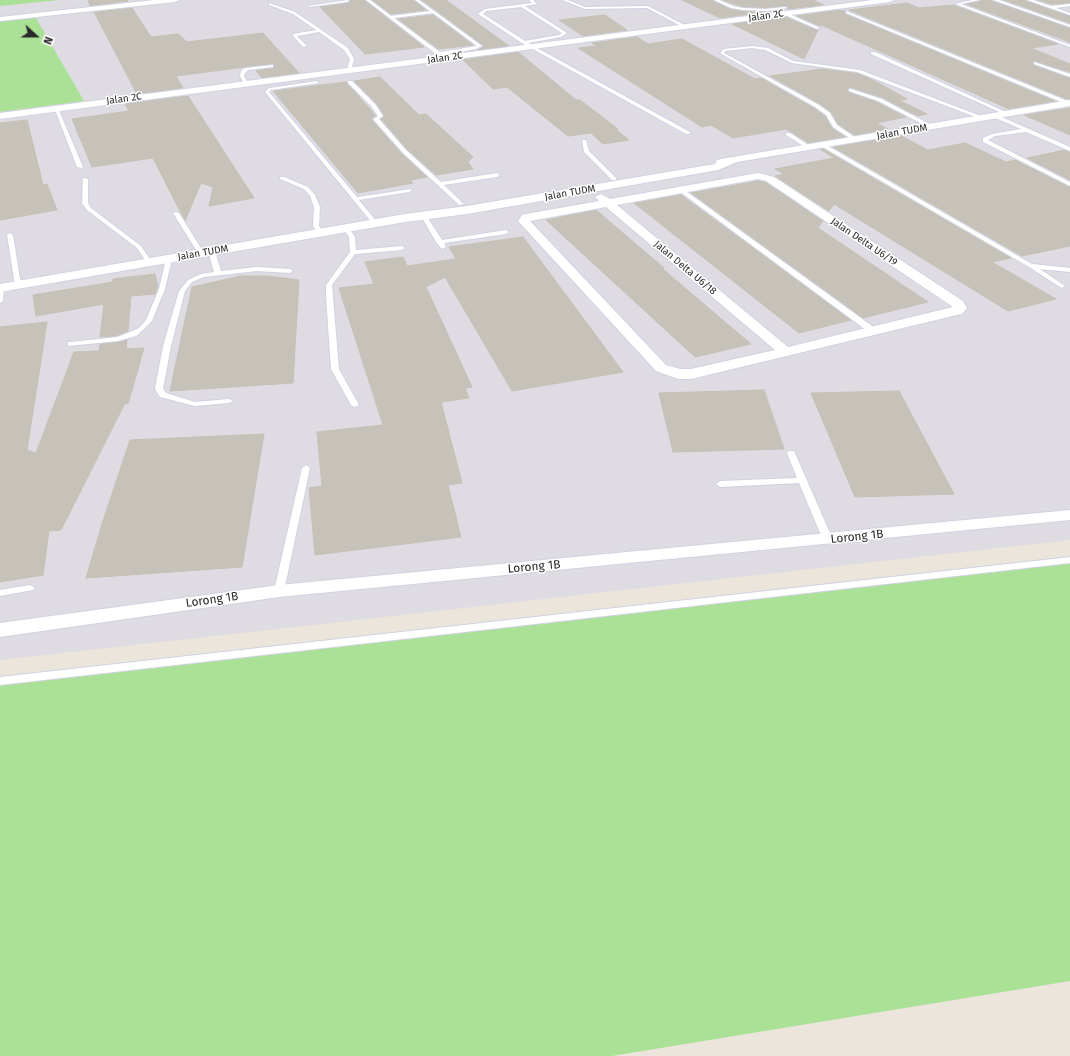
<!DOCTYPE html>
<html>
<head>
<meta charset="utf-8">
<style>
	body { margin:0 }
	#map { position:relative; width:1070px; height:1056px; overflow:hidden; background:#ebe5db; font-family:"Fira Sans",sans-serif }
	canvas { display:block }
	.north { position:absolute; left:16px; top:16px; width:40px; height:40px; -webkit-text-stroke:3px #fff; paint-order:stroke; rotate:111deg; font-size:11px; font-weight:700; line-height:16px; text-align:center; color:#292929 }
	.north::after { content:''; display:block; margin:auto; width:14px; height:18px; background:#292929; clip-path:polygon(50% 0,100% 100%,50% 72%,0 100%) }
</style>
</head>
<body>
<div id="map">
<canvas width="1070" height="1056"></canvas>
<div class="north">N</div>
</div>
<script>
const ctx = document.querySelector('canvas').getContext('2d');
ctx.lineJoin = 'round';
function fill(path, color) { ctx.fillStyle = color; ctx.fill(path, 'evenodd'); }
const shape = rows => new Path2D(rows.map(r => 'M' + r).join(''));
function trace(path, color, width, dash) { ctx.strokeStyle = color; ctx.lineWidth = width; ctx.lineCap = dash ? 'butt' : 'round'; ctx.setLineDash(dash || []); ctx.stroke(path); }
function write(font, color, halo, rows, align = 'center') {
  ctx.font = font + ' "Fira Sans",sans-serif'; ctx.lineWidth = 3; ctx.setLineDash([]); ctx.textBaseline = 'middle'; ctx.strokeStyle = halo; ctx.fillStyle = color; for (const [text, x, y, turn = 0] of rows) {
    ctx.save(); ctx.translate(x, y); ctx.rotate((+turn || 0) * Math.PI / 180); ctx.textAlign = isNaN(turn) ? turn : align; if (halo) ctx.strokeText(text, 0, 0); ctx.fillText(text, 0, 0); ctx.restore();
  }
}
fill(shape([
	[0,0,1070,0,1070,540,0,660]
]), '#dedbe3');
fill(shape([
	[0,0,60,0,0,6],
	[36,18,84,101,0,112,0,21],
	[1070,560,1070,981,612,1056,0,1056,0,677]
]), '#aae197');
const building = shape([
	[88,0,127,0,128,1,90,6,88,0],
	[350,0,365,0,424,47,365,54,320,7,347,3,350,0],
	[372,0,414,0,426,10,391,14,372,0],
	[422,0,446,0,509,46,478,50,483,47,483,45,422,0],
	[682,0,713,0,731,9,764,12,720,18,682,0],
	[723,0,813,0,824,5,787,9,788,8,785,6,766,8,743,7,723,0],
	[981,0,992,0,1070,28,1070,42,966,4,981,0],
	[1004,0,1026,0,1070,16,1070,23,1004,0],
	[1038,0,1070,0,1070,3,1051,4,1038,0],
	[907,3,919,8,954,5,1058,44,1031,48,1070,64,1070,72,1034,61,1032,64,1070,78,1070,99,1067,99,849,10,907,3],
	[132,8,151,37,178,34,187,42,263,33,299,73,262,78,256,71,273,68,274,64,245,67,176,76,183,88,137,94,94,12,132,8],
	[837,10,845,11,845,14,1055,101,1009,109,821,25,820,26,797,16,837,10],
	[433,15,473,45,438,49,398,19,433,15],
	[605,15,627,30,583,36,559,20,605,15],
	[786,17,818,30,804,59,732,24,786,17],
	[637,37,648,44,682,39,755,79,761,78,814,108,825,116,832,128,845,137,809,143,786,129,733,138,711,125,702,127,578,48,597,46,592,43,637,37],
	[518,52,576,100,580,100,618,129,615,129,629,140,603,144,591,133,568,136,507,87,493,89,463,60,518,52],
	[822,69,857,73,873,80,907,99,899,100,927,114,917,116,882,98,849,88,849,92,877,102,906,117,876,123,888,129,854,135,838,124,831,112,820,104,770,76,822,69],
	[380,77,419,115,426,114,473,157,468,162,473,169,436,175,407,149,381,119,384,115,376,103,354,81,380,77],
	[346,82,376,116,372,120,401,153,427,177,410,180,413,183,358,193,273,91,346,82],
	[188,96,254,198,209,206,213,187,201,183,185,221,153,158,92,167,72,119,129,111,125,104,188,96],
	[1070,108,1070,135,1024,115,1070,108],
	[27,120,43,185,47,184,57,210,0,220,0,123,27,120],
	[901,136,928,150,965,143,1006,162,1016,160,1070,187,1070,246,1022,256,833,147,901,136],
	[820,149,823,149,1011,258,992,262,1056,299,1008,311,834,204,829,211,775,176,784,174,775,169,834,158,820,149],
	[1065,150,1070,152,1070,180,1027,158,1065,150],
	[758,181,765,182,823,221,818,228,928,302,863,318,691,193,758,181],
	[681,195,851,320,799,333,634,203,681,195],
	[596,210,664,268,663,269,692,294,751,344,695,357,546,220,596,210],
	[523,237,623,372,512,391,445,277,426,287,472,387,465,388,469,398,441,402,462,483,448,485,461,537,315,555,309,488,322,486,317,432,383,425,339,288,374,284,365,262,403,257,407,266,456,259,449,247,523,237],
	[155,274,158,286,155,294,131,296,128,331,117,336,100,337,104,304,36,316,33,295,113,282,113,279,155,274],
	[241,276,268,276,299,280,293,383,170,391,192,287,241,276],
	[47,322,27,450,36,453,74,352,99,351,100,344,127,340,126,349,144,348,128,404,125,403,61,530,49,531,43,575,0,582,0,327,47,322],
	[764,390,784,449,673,452,659,393,764,390],
	[899,391,954,494,855,497,811,393,899,391],
	[264,434,242,567,86,578,102,524,130,440,264,434]
]);
fill(building, '#c6c2ba');
trace(building, '#c6c1b5', 1);
const lane = shape([
	[348,0,349,1,347,2,309,7,307,6,348,0],
	[366,0,370,0,391,16,430,11,415,0,419,0,482,46,476,49,443,55,445,57,441,58,366,0],
	[433,13,477,46,440,52,394,18,433,13],
	[529,0,533,0,537,4,525,6,567,33,561,37,528,43,690,132,690,134,686,134,522,43,478,14,485,9,532,3,529,0],
	[521,7,562,33,559,35,525,41,483,14,486,11,521,7],
	[562,0,568,0,585,7,648,6,688,27,685,28,647,8,585,9,562,0],
	[714,0,719,0,733,6,743,8,766,9,785,7,787,8,766,11,743,10,731,8,714,0],
	[972,0,980,0,961,4,1070,45,1070,47,955,4,972,0],
	[993,0,999,0,1070,25,1070,27,993,0],
	[1027,0,1033,0,1051,6,1070,4,1070,6,1056,8,1070,13,1070,15,1027,0],
	[269,3,295,12,348,48,354,59,352,67,355,72,351,72,348,67,350,59,344,50,319,32,297,36,307,46,303,47,293,36,293,34,316,30,293,14,269,5,269,3],
	[846,11,1070,102,1070,104,1066,104,846,13,846,11],
	[785,13,787,13,820,28,817,29,785,15,785,13],
	[752,46,768,48,793,61,860,70,986,118,981,119,857,72,792,63,765,50,752,48,725,51,724,53,819,105,830,113,837,125,859,140,854,141,833,127,826,115,815,107,720,53,724,49,752,46],
	[871,52,875,52,1010,114,1006,115,871,54,871,52],
	[1034,62,1070,74,1070,77,1034,64,1034,62],
	[273,65,273,67,248,70,245,73,244,76,249,85,245,85,240,76,241,71,245,68,273,65],
	[317,81,319,83,271,90,269,92,357,197,411,189,412,190,409,192,359,200,377,222,377,224,373,224,265,92,269,88,317,81],
	[348,81,352,81,375,104,383,116,379,119,406,150,441,182,497,173,500,175,497,177,444,185,464,204,459,205,402,152,373,119,378,116,371,106,348,83,348,81],
	[851,89,882,99,935,127,930,128,878,101,849,91,849,89,851,89],
	[54,107,58,108,83,167,82,168,77,167,54,107],
	[993,115,997,115,1070,147,1070,151,1026,132,995,136,988,140,1070,182,1070,186,983,142,983,138,992,134,1021,129,993,117,993,115],
	[786,133,790,133,813,148,808,149,786,135,786,133],
	[582,140,586,140,589,151,616,178,616,180,612,180,584,152,582,140],
	[823,143,1032,264,1070,268,1070,272,1040,269,1065,286,1062,288,1060,287,1029,267,821,146,821,144,823,143],
	[280,177,284,177,308,187,315,195,320,207,319,226,323,232,322,233,318,233,313,226,314,207,310,196,304,189,280,179,280,177],
	[83,178,88,179,88,203,91,208,141,246,152,262,151,263,147,263,137,248,87,210,82,203,83,178],
	[679,189,683,189,876,329,876,333,870,333,679,191,679,189],
	[174,212,179,213,204,253,203,254,198,253,173,213,174,212],
	[422,215,426,215,442,240,506,230,509,232,506,234,444,243,446,247,443,249,441,248,436,242,421,216,422,215],
	[346,226,348,227,355,237,356,250,402,246,405,248,402,250,355,254,332,285,339,369,359,405,355,407,351,405,331,369,326,295,326,285,350,252,349,237,343,228,346,226],
	[10,233,13,235,21,285,18,287,15,285,7,235,10,233],
	[210,250,215,251,221,271,257,267,290,269,293,271,290,273,257,271,204,277,192,282,185,291,171,346,163,389,166,393,195,402,229,399,233,401,229,403,195,406,160,397,155,389,163,346,179,291,188,280,201,274,214,272,210,258,210,250],
	[169,257,172,259,165,289,152,321,143,330,136,336,118,341,68,346,68,342,71,342,117,337,130,332,139,328,146,320,159,289,166,259,169,257],
	[0,286,4,288,3,301,0,303,0,286],
	[788,451,794,451,795,453,833,540,831,542,828,543,823,540,799,483,720,487,716,484,720,481,797,478,787,453,788,451],
	[306,465,310,468,284,591,279,594,274,591,302,468,306,465],
	[1070,557,1070,563,0,685,0,677,1070,557],
	[30,585,35,588,33,590,0,596,0,590,30,585]
]);
const street = shape([
	[154,0,179,0,175,2,0,21,0,17,154,0],
	[872,0,894,0,890,2,0,119,0,113,872,0],
	[1070,100,1070,106,737,162,718,170,467,214,405,222,0,292,0,284,405,214,467,206,715,164,717,160,721,159,1070,100],
	[758,173,774,177,963,301,967,308,962,314,957,315,691,379,678,379,656,371,518,221,522,215,526,214,599,201,595,197,601,194,610,199,758,173],
	[758,179,766,181,953,307,788,347,617,205,758,179],
	[606,207,775,350,691,369,680,369,666,365,530,221,606,207],
	[1070,510,1070,520,279,597,0,637,0,623,279,585,1070,510]
]);
trace(lane, '#d0d2e2', 2);
trace(street, '#d0d2e2', 2);
fill(lane, '#fff');
fill(street, '#fff');
write('10px', '#292929', '#fff', [
	["Jalan 2C",766,16,-8],
	["Jalan 2C",445,58,-8],
	["Jalan 2C",124,99,-8],
	["Jalan TUDM",902,132,-10],
	["Jalan TUDM",570,193,-10],
	["Jalan Delta U6/19",864,242,34],
	["Jalan TUDM",203,253,-10],
	["Jalan Delta U6/18",685,268,40]
]);
write('12px', '#292929', '#fff', [
	["Lorong 1B",857,537,-6],
	["Lorong 1B",534,567,-5],
	["Lorong 1B",212,600,-8]
]);
</script>
</body>
</html>
